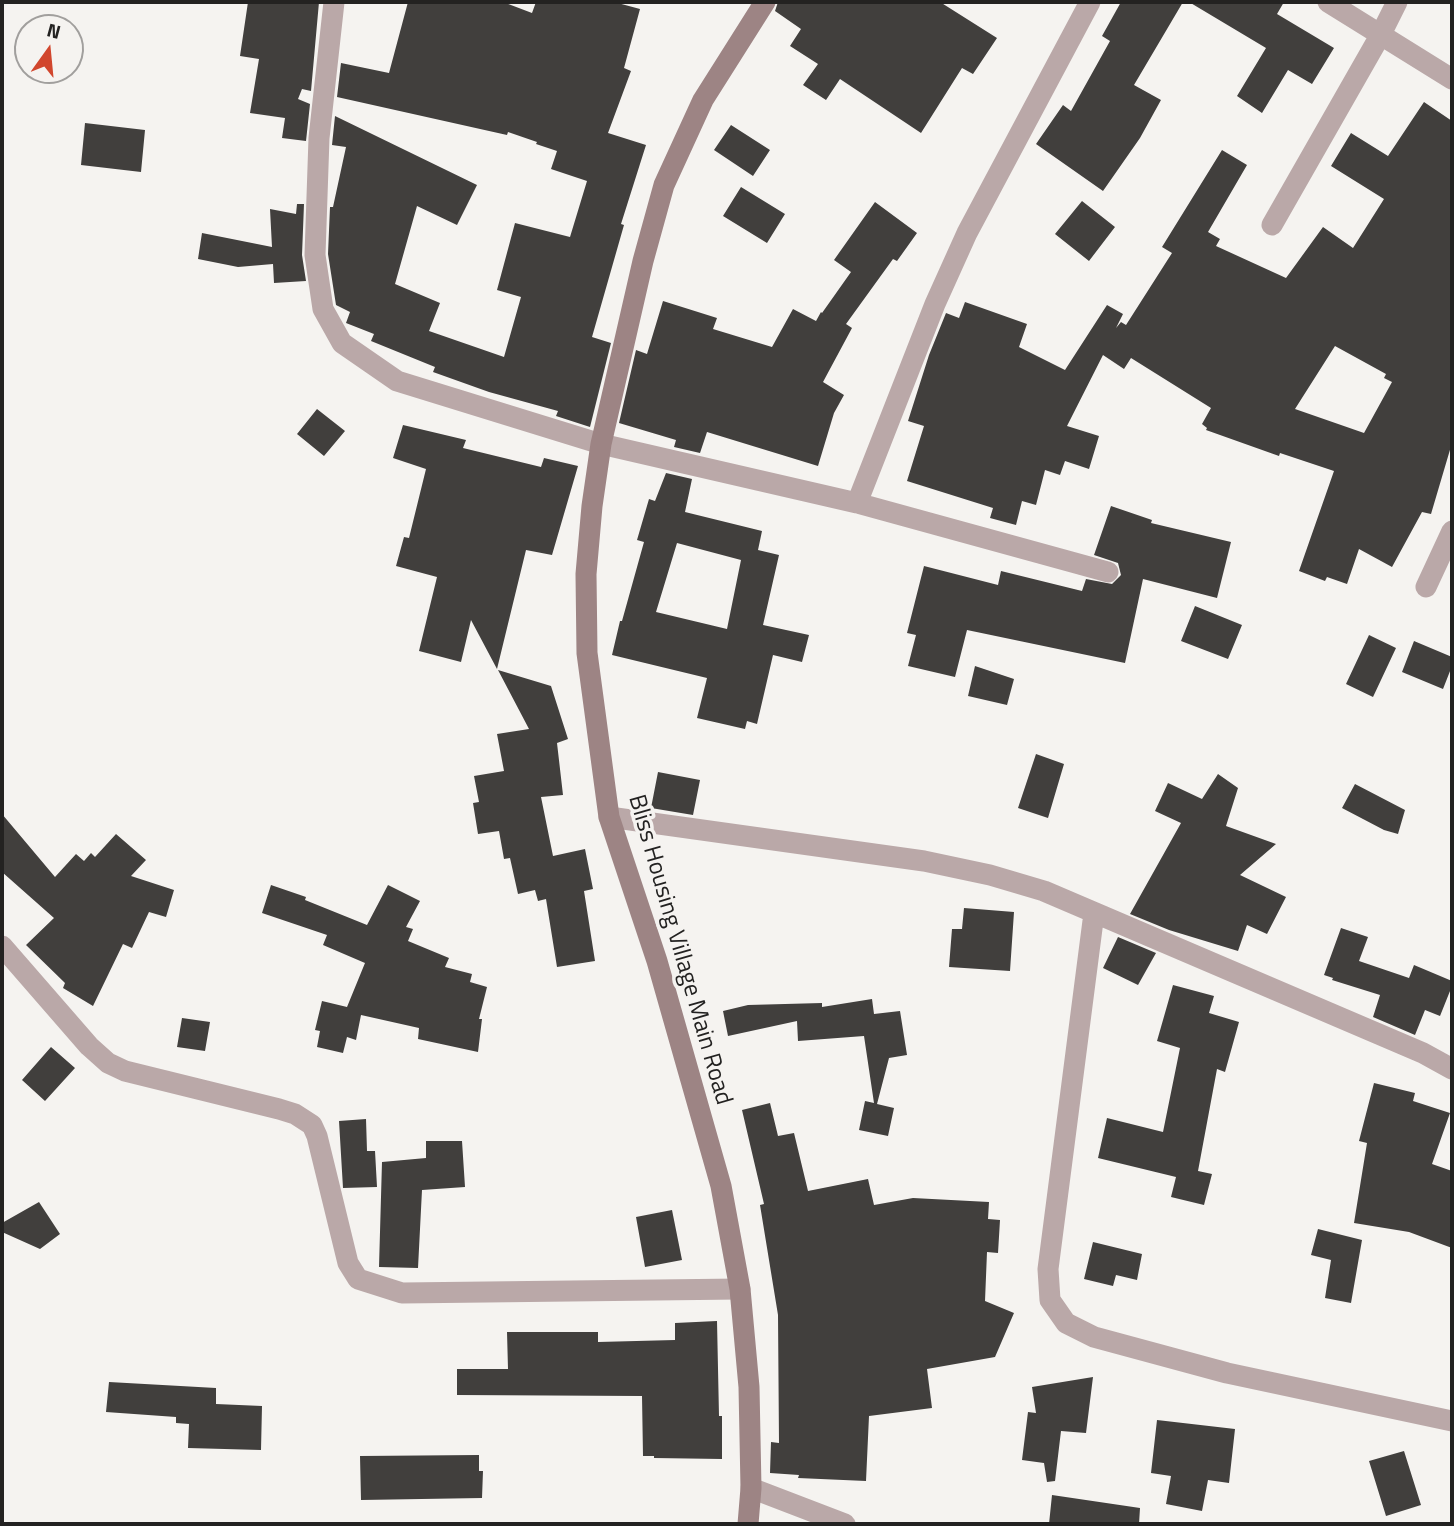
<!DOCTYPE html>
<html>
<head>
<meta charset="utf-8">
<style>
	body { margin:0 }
	#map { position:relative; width:1454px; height:1526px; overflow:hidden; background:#f5f3f0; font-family:"Titillium Web",sans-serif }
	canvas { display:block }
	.frame { position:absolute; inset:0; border:4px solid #232221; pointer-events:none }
	.north { position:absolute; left:14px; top:14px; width:70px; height:70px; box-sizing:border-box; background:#f5f3f0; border:2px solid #a19f9d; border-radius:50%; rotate:15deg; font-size:19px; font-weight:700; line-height:28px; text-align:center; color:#232221 }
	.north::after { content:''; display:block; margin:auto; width:24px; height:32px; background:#d1462d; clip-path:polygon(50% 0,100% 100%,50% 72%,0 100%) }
</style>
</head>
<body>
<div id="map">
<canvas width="1454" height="1526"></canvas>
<div class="frame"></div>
<div class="north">N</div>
</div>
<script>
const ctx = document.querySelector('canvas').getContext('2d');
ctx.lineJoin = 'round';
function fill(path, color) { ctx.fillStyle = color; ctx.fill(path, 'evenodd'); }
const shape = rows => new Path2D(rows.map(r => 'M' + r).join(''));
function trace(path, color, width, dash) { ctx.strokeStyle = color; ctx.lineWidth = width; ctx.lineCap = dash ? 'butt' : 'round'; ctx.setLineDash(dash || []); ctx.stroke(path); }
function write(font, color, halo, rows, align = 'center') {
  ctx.font = font + ' "Titillium Web",sans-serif'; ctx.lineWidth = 7; ctx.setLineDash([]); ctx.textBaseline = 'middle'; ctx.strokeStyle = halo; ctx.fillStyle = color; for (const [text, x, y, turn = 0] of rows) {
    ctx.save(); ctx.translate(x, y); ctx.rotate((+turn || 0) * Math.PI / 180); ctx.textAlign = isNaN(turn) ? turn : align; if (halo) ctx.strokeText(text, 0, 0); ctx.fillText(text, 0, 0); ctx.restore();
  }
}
fill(shape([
	[248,2,319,2,311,91,302,89,298,99,310,104,306,141,282,138,285,118,250,113,259,59,240,56],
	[408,2,503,2,532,13,536,2,614,2,640,9,624,68,631,71,608,133,646,145,621,224,624,225,592,337,611,343,590,427,556,416,558,411,489,392,433,372,435,367,371,341,374,334,346,323,350,312,336,305,328,254,330,207,333,207,346,147,332,145,335,116,477,185,457,225,417,206,395,284,440,303,429,331,504,357,521,297,497,290,515,223,570,237,587,181,551,169,557,151,536,144,537,142,508,132,507,135,337,97,341,63,389,73],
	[778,2,940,2,997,38,973,74,962,68,921,133,840,79,826,100,803,85,818,64,790,46,801,29,775,11],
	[1121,2,1183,2,1134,85,1161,100,1140,138,1103,191,1036,144,1063,105,1071,111,1110,41,1102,36],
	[1189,2,1284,2,1277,14,1334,48,1312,84,1288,70,1262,113,1237,96,1266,48],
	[1424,102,1452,121,1452,443,1431,514,1422,512,1392,567,1359,549,1347,584,1327,577,1325,581,1299,571,1334,471,1280,453,1279,456,1206,430,1207,428,1202,424,1211,408,1131,358,1124,369,1103,355,1067,426,1099,436,1089,469,1065,461,1060,475,1045,470,1036,505,1022,501,1016,525,990,518,993,508,907,481,924,426,908,421,929,355,946,313,959,318,965,302,1027,324,1019,347,1065,370,1107,305,1123,314,1116,328,1121,322,1126,325,1172,253,1162,247,1222,150,1247,165,1208,232,1220,239,1216,246,1286,278,1323,227,1353,248,1384,199,1331,166,1351,133,1388,156],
	[1335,346,1386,374,1384,378,1392,382,1364,433,1295,409],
	[85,123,145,130,141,172,81,165],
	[731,125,770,150,753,176,714,150],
	[741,187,785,214,767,243,723,216],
	[1082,201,1115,227,1089,261,1055,234],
	[875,202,917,233,897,261,893,259,846,324,852,328,823,382,844,395,834,413,818,466,707,432,700,453,674,447,676,440,619,423,636,350,647,354,663,301,717,318,713,329,772,347,793,309,816,321,821,312,822,313,851,272,834,260],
	[297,204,304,204,302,255,306,281,274,283,273,264,238,267,198,259,202,233,272,247,270,209,296,214],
	[317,409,345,431,324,456,297,434],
	[403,425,466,440,463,448,541,467,544,458,578,466,552,555,526,550,497,669,471,620,461,662,419,651,437,577,396,566,404,537,409,538,426,469,393,458],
	[666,473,692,479,685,512,762,531,758,550,779,555,763,625,809,635,802,662,773,655,757,724,747,721,745,729,697,718,707,678,612,655,620,621,622,621,644,542,637,540,649,499,655,501],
	[677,543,741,560,727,629,656,612],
	[1111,506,1152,520,1151,523,1231,542,1217,598,1143,579,1125,663,967,630,955,677,908,666,916,635,907,633,924,566,998,585,1001,571,1082,591,1086,579,1112,584,1121,575,1118,563,1094,555],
	[1195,606,1242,625,1228,659,1181,641],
	[1369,635,1396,648,1373,697,1346,684],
	[1414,641,1452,657,1452,666,1443,689,1402,672],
	[975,666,1014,679,1007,705,968,696],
	[498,670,551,686,568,739,557,743,563,795,541,797,553,856,585,849,593,889,584,891,595,961,557,967,546,899,538,901,535,890,518,894,510,858,504,859,499,831,478,834,473,803,479,802,474,776,504,771,497,734,529,729],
	[1036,754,1064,764,1048,818,1018,808],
	[658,772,700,780,693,815,651,808],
	[1218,774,1238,788,1226,826,1276,844,1240,875,1286,897,1267,934,1247,925,1238,951,1169,930,1130,914,1181,823,1155,811,1168,783,1202,799],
	[1355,784,1405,810,1398,834,1384,830,1342,808],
	[2,814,55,877,76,854,84,861,91,853,95,857,116,834,146,860,131,876,174,890,166,917,149,912,132,948,123,944,93,1006,63,988,65,983,26,945,54,918,2,872],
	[271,885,306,897,305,900,367,925,388,885,420,901,406,927,413,929,408,941,449,958,445,967,472,974,470,982,487,987,479,1019,482,1019,478,1052,418,1039,419,1028,361,1015,356,1040,347,1037,343,1053,317,1047,320,1031,315,1030,322,1001,347,1007,365,963,323,945,327,935,262,913],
	[964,908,1014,912,1010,971,949,967,952,929,962,929],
	[1341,928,1368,937,1359,961,1409,978,1414,965,1452,981,1452,986,1440,1016,1425,1010,1415,1035,1373,1017,1380,995,1332,980,1333,978,1324,975],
	[1118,937,1156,953,1138,985,1103,968],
	[1173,985,1214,996,1209,1013,1239,1022,1225,1072,1217,1069,1198,1171,1212,1174,1204,1205,1171,1197,1176,1177,1098,1158,1107,1118,1163,1132,1180,1048,1157,1041],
	[872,999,874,1014,900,1011,907,1055,889,1058,877,1104,894,1108,888,1136,859,1130,865,1101,874,1103,864,1036,798,1041,797,1021,728,1036,723,1011,748,1005,822,1003,822,1007],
	[182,1018,210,1022,205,1051,177,1047],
	[51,1047,75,1068,45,1101,22,1080],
	[1374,1083,1415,1093,1413,1101,1450,1113,1432,1164,1452,1171,1452,1248,1409,1232,1354,1223,1367,1143,1359,1141],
	[770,1103,778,1136,794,1133,808,1191,868,1179,874,1205,913,1198,989,1202,988,1219,1000,1220,998,1253,987,1252,985,1301,1014,1313,995,1357,927,1369,932,1408,869,1416,866,1481,798,1478,799,1475,770,1473,771,1442,779,1443,778,1315,760,1205,764,1204,742,1110],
	[366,1119,367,1151,375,1151,377,1187,343,1188,339,1121],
	[426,1141,462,1141,465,1187,422,1190,418,1268,379,1267,382,1162,426,1158],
	[39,1202,60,1234,40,1249,2,1232,2,1223],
	[672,1210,682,1260,645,1267,636,1217],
	[1318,1229,1362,1240,1351,1303,1325,1298,1331,1260,1311,1255],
	[1093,1242,1142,1254,1137,1280,1116,1275,1113,1286,1084,1279],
	[717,1321,719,1416,722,1416,722,1459,654,1458,654,1456,643,1456,642,1396,457,1395,457,1369,508,1369,507,1332,598,1332,598,1342,675,1340,675,1323],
	[1093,1377,1086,1433,1061,1431,1055,1481,1047,1482,1044,1463,1022,1460,1028,1412,1036,1413,1032,1387],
	[109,1382,216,1388,216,1404,262,1406,261,1450,188,1448,189,1424,176,1423,176,1417,106,1412],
	[1157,1420,1235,1429,1229,1483,1208,1480,1202,1511,1166,1504,1171,1476,1151,1473],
	[1404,1451,1421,1505,1386,1516,1369,1461],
	[479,1455,479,1471,483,1471,482,1498,361,1500,360,1456],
	[1052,1495,1140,1508,1139,1524,1049,1524]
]), '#413f3d');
trace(shape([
	[334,2,319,138,315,255,323,309,342,343,397,381,601,444,857,503,1108,572],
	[1328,2,1452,79],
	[1272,225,1381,34,1397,2],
	[857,503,935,304,967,233,1090,2],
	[1426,587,1452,531],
	[609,817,924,861,990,875,1044,891,1423,1053,1452,1069],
	[1094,913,1048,1269,1050,1300,1066,1323,1094,1337,1227,1373,1452,1421],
	[2,946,89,1046,108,1063,125,1071,279,1109,295,1114,312,1125,317,1136,348,1263,358,1279,402,1293,740,1289],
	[751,1488,845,1524]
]), '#baa8a8', 21);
trace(shape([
	[748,1524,751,1488,749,1387,740,1289,721,1186,657,961,609,817,587,653,586,574,592,506,601,444,643,261,664,185,703,100,765,2]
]), '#9d8484', 21);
write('24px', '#232221', '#f5f3f0', [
	["Bliss Housing Village Main Road",679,950,74]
]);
</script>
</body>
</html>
